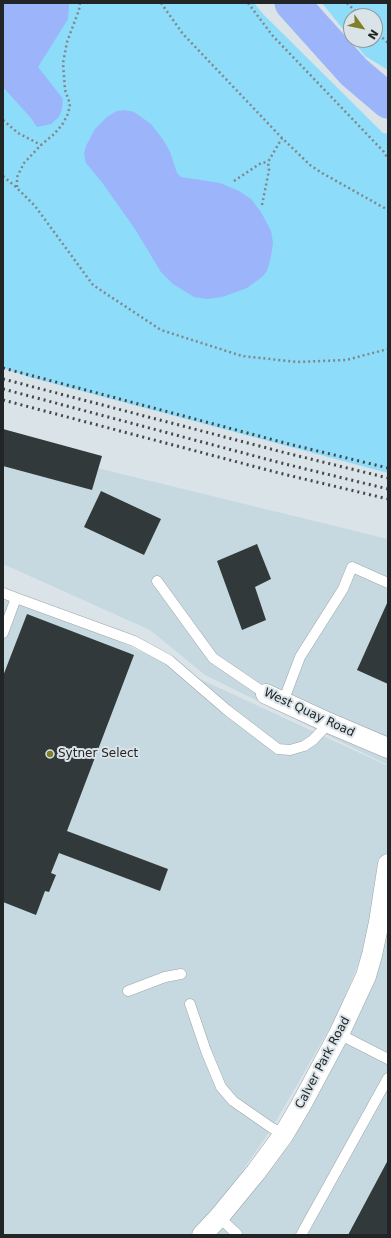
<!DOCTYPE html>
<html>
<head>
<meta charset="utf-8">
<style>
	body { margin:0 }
	#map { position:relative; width:391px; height:1238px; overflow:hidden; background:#dae3e7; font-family:"DejaVu Sans",sans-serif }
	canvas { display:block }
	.frame { position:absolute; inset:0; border:4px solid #212526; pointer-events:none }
	.north { position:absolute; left:343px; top:8px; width:40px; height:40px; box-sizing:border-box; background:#dae3e7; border:1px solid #90979a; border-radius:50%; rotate:123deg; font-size:11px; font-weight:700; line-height:16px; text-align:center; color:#212526 }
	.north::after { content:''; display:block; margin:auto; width:14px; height:18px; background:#808029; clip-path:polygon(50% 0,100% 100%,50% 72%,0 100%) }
</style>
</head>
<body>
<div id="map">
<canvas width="391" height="1238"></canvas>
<div class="frame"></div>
<div class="north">N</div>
</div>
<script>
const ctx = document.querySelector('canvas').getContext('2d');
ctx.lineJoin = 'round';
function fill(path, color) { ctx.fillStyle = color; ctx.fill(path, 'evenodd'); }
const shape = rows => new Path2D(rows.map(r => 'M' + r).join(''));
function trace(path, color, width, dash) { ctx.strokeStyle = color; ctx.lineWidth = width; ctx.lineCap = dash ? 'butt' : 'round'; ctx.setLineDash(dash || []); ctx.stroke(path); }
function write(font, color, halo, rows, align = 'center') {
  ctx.font = font + ' "DejaVu Sans",sans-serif'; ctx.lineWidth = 4; ctx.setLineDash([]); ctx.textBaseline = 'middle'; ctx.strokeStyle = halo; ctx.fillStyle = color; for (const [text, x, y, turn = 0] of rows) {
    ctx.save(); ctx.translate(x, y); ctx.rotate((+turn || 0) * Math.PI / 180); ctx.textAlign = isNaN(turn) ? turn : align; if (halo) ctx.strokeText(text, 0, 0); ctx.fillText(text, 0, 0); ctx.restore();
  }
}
fill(shape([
	[3,445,388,539,388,765,205,675,150,630,3,564],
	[3,588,388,766,388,890,338,1014,272,1128,198,1235,3,1235],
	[388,920,388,1235,205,1235,291,1143,385,931]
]), '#c7d9e0');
fill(shape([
	[3,3,254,3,263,14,383,133,388,134,388,473,29,377,3,368],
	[322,3,388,3,388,70,365,56,352,40,375,40,375,16,351,16,351,39]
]), '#8cdcfa');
fill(shape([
	[3,3,69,3,68,19,38,67,63,99,62,109,59,117,51,124,37,127,31,118,3,87],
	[125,110,134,112,151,124,164,141,170,152,177,173,181,177,220,183,239,191,251,199,261,212,271,231,273,243,271,256,267,271,262,277,255,282,247,288,222,297,207,299,194,297,173,284,161,272,135,229,101,181,86,163,84,154,86,146,95,129,107,117,117,111]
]), '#9bb4fa');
trace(shape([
	[292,3,354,72,388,101]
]), '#9bb4fa', 35);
fill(shape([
	[3,429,102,456,92,490,3,466],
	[101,491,161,519,144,555,84,527],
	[257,544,271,579,255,587,266,620,242,630,217,561],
	[388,601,388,684,357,670],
	[27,614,134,655,67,831,168,869,160,891,59,853,51,873,56,875,49,892,45,891,36,915,3,902,3,676],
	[388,1160,388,1235,348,1235]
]), '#31393a');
const service = shape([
	[157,581,213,658,266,694],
	[3,593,16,598],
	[3,633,16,598,134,641,169,660,227,710,278,749,290,750,304,746,313,740,329,723],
	[283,702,300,657,343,589,352,567,388,583],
	[128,991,165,977,181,974],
	[190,1004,206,1051,221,1087,233,1101,272,1128,284,1134],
	[339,1034,388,1059],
	[219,1217,237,1234],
	[301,1235,388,1078]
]);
const minor = shape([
	[266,694,329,723,388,748],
	[202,1235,219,1217,256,1172,284,1134,301,1105,339,1034,366,976,372,955,379,922,388,864]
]);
trace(service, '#9ca5a9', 11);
trace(minor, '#9ca5a9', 21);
trace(shape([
	[161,3,183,34,281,137,310,165,322,173,388,210],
	[248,3,272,35,384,152,388,159],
	[347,3,360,16],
	[375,31,388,43],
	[3,120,18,133,41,145],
	[3,176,17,188,35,206,93,285,161,330,242,356,297,362,346,360,388,349],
	[234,181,261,163,268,162],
	[17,187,17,177,24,163,41,145,53,135,62,125,68,114,70,104,65,90,63,63,67,42,79,10,80,3],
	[262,205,269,170,268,162,282,138]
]), '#808789', 2.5, [2, 3]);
trace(service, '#fff', 10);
trace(minor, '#fff', 20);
trace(shape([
	[3,368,289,444,388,468],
	[3,379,286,453,388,478],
	[3,389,281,463,388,489],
	[3,400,279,473,388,499]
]), '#434849', 3, [2, 4]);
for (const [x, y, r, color] of [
	[50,754,4,"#808029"]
]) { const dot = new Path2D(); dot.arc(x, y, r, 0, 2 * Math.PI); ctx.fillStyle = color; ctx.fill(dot); trace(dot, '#dae3e7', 1.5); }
write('12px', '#212526', '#dae3e7', [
	["West Quay Road",309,713,25],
	["Calver Park Road",323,1063,-62]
]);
write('12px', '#212526', '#dae3e7', [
	["Sytner Select",58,754]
], 'left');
</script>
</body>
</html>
